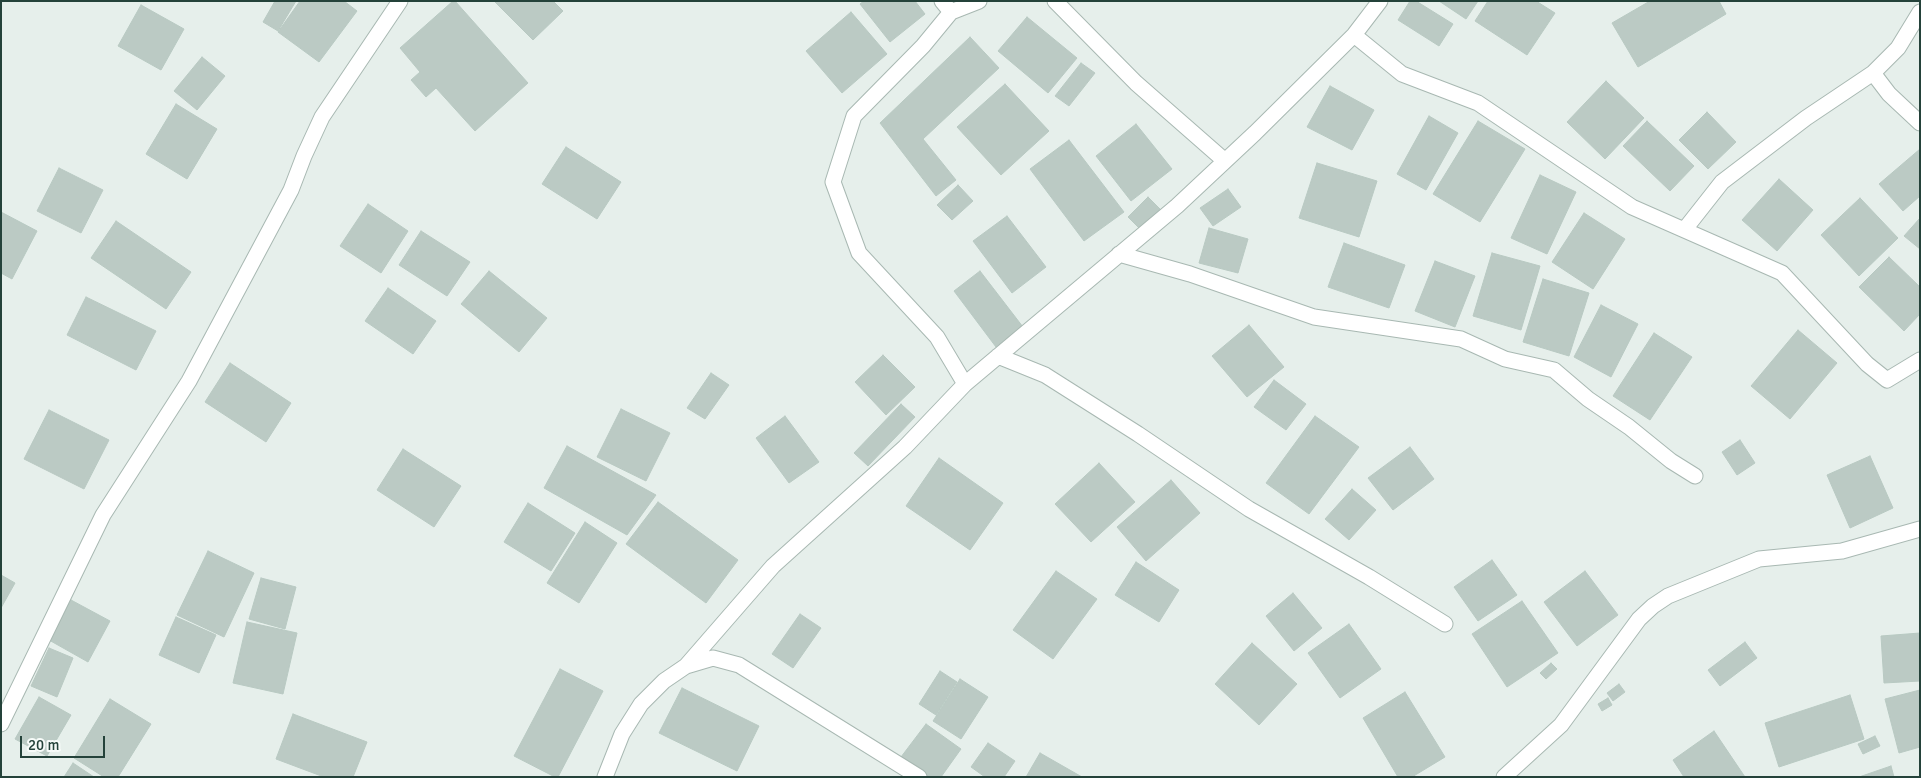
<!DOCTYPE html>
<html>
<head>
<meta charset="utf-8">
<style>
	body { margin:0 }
	#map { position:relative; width:1921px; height:778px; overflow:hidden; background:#e6efeb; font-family:Signika,sans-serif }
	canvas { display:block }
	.frame { position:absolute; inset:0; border:2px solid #24423a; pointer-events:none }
	.scale { position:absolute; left:20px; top:736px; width:85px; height:22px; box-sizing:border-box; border:2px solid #24423a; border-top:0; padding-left:6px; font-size:15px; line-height:18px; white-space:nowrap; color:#24423a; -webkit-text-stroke:4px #f7fbf9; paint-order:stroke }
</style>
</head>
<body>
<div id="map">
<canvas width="1921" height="778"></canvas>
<div class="frame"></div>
<div class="scale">20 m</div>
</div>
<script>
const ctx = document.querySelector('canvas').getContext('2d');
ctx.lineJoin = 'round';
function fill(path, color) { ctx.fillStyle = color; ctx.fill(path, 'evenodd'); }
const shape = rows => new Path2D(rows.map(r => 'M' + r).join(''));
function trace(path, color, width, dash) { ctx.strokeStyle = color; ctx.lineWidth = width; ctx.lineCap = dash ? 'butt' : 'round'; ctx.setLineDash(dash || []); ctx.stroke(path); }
const building = shape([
	[275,1,296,1,278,31,263,22,275,1],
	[300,1,344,1,357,11,319,62,278,32,300,1],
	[453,1,455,1,528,83,475,131,436,88,426,97,411,80,420,72,400,48,453,1],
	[494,1,553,1,563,11,533,40,494,1],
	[864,1,915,1,925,14,890,42,860,4,864,1],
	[1410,1,1416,1,1453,24,1439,46,1398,20,1410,1],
	[1439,1,1478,1,1466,19,1439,1],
	[1488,1,1536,1,1555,13,1527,55,1475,21,1488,1],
	[1650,1,1719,1,1726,14,1638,67,1612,23,1650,1],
	[141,5,184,29,161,70,118,46,141,5],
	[851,12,887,54,842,93,806,51,851,12],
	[1027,17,1077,58,1048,93,998,51,1027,17],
	[970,37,999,68,923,139,956,180,936,196,880,123,970,37],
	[202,57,225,76,197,110,174,91,202,57],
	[1081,63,1095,73,1069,106,1055,96,1081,63],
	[1606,81,1644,118,1605,159,1567,122,1606,81],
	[1005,84,1049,131,1001,175,957,127,1005,84],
	[1330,86,1374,110,1352,150,1307,127,1330,86],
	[176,104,217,129,187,179,146,154,176,104],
	[1707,112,1736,142,1708,169,1679,140,1707,112],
	[1429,116,1458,133,1426,190,1397,174,1429,116],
	[1478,121,1525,149,1480,222,1433,194,1478,121],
	[1647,121,1694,166,1670,191,1623,146,1647,121],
	[1136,124,1172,169,1131,201,1096,156,1136,124],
	[1069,140,1124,212,1084,241,1030,169,1069,140],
	[566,147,621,182,597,219,542,184,566,147],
	[1920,149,1920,196,1903,211,1879,184,1920,149],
	[1317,163,1377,181,1359,237,1299,218,1317,163],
	[59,168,103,190,81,233,37,211,59,168],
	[1540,175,1576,192,1547,254,1511,238,1540,175],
	[1779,179,1813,210,1777,251,1742,220,1779,179],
	[958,185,973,201,952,220,937,205,958,185],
	[1228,189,1241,207,1213,226,1200,208,1228,189],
	[1148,197,1162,211,1142,231,1128,217,1148,197],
	[1860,198,1898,238,1859,276,1821,235,1860,198],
	[368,204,408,231,381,273,340,246,368,204],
	[1,212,37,231,12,279,1,273,1,212],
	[1584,213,1625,239,1593,289,1552,262,1584,213],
	[1007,216,1046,267,1012,293,973,241,1007,216],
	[1920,218,1920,249,1904,236,1920,218],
	[116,221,191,272,166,309,91,258,116,221],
	[1209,228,1248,239,1238,273,1199,263,1209,228],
	[421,231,470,262,447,296,399,265,421,231],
	[1344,243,1405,265,1389,308,1328,287,1344,243],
	[1492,253,1540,266,1521,330,1473,316,1492,253],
	[1889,257,1920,287,1920,314,1904,331,1859,287,1889,257],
	[1435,261,1475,276,1455,327,1415,311,1435,261],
	[489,271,547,318,519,352,461,304,489,271],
	[980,271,1023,327,996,347,954,291,980,271],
	[1543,279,1589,293,1569,356,1523,342,1543,279],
	[388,288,436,321,413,354,365,321,388,288],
	[86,297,156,331,136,370,67,335,86,297],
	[1601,305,1638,324,1611,377,1574,357,1601,305],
	[1249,325,1284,367,1247,397,1212,356,1249,325],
	[1798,330,1837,363,1790,419,1751,386,1798,330],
	[1654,333,1692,357,1650,420,1613,396,1654,333],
	[883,355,915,387,886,415,855,382,883,355],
	[230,363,291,403,266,442,205,402,230,363],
	[711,373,729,385,705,419,687,408,711,373],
	[1274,380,1306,404,1286,430,1254,407,1274,380],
	[901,404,915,417,868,466,854,453,901,404],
	[621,409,670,433,646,481,597,457,621,409],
	[49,410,109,440,84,489,24,459,49,410],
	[785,416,819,462,789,483,756,438,785,416],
	[1315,416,1359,447,1309,514,1266,483,1315,416],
	[1740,440,1755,463,1737,475,1722,452,1740,440],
	[567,446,656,495,627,535,544,488,567,446],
	[1410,447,1434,479,1393,510,1368,478,1410,447],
	[403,449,461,486,434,527,377,490,403,449],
	[1870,456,1893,508,1850,528,1827,475,1870,456],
	[939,458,1003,503,970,550,906,506,939,458],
	[1099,463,1135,502,1091,542,1055,504,1099,463],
	[1171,480,1200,513,1146,561,1117,527,1171,480],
	[1352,489,1376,510,1349,540,1325,519,1352,489],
	[658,502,738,560,706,603,626,544,658,502],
	[528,503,575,533,551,571,504,542,528,503],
	[585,522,617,543,579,603,547,583,585,522],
	[208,551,254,573,224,637,177,615,208,551],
	[1492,560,1517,595,1478,621,1454,587,1492,560],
	[1136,562,1179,590,1159,622,1115,595,1136,562],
	[1056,571,1097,599,1053,659,1013,630,1056,571],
	[1585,571,1618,615,1577,646,1544,602,1585,571],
	[1,575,15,583,1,608,1,575],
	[261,578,296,587,285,629,249,619,261,578],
	[1293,593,1322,628,1294,651,1266,616,1293,593],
	[71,600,110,621,88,662,49,640,71,600],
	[1522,601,1558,653,1507,687,1472,634,1522,601],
	[800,614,821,628,793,668,772,654,800,614],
	[176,617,216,635,199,673,159,655,176,617],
	[247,622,297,633,283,694,233,683,247,622],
	[1349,624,1381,669,1340,698,1308,653,1349,624],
	[1920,633,1920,681,1884,683,1881,636,1920,633],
	[1745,642,1757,658,1720,686,1708,670,1745,642],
	[1252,643,1297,684,1259,725,1215,684,1252,643],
	[49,648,73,658,57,697,31,686,49,648],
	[1551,663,1557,669,1546,679,1540,673,1551,663],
	[560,669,603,691,558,777,555,777,514,756,560,669],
	[940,671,957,682,936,715,919,704,940,671],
	[960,679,988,697,961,739,933,721,960,679],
	[1619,684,1625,692,1613,701,1607,693,1619,684],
	[682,688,759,726,737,771,659,733,682,688],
	[1920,690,1920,747,1899,753,1885,699,1920,690],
	[1405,692,1445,757,1412,777,1398,777,1363,718,1405,692],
	[1850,695,1864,739,1779,767,1765,723,1850,695],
	[39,697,71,715,47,756,15,739,39,697],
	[1608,698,1612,705,1602,711,1598,704,1608,698],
	[110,699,151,724,118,777,104,777,74,758,110,699],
	[293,714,367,742,353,777,324,777,276,759,293,714],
	[926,724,961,749,941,777,929,777,901,757,926,724],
	[1714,731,1745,777,1684,777,1673,760,1714,731],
	[1875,736,1880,746,1863,754,1858,744,1875,736],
	[988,743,1015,761,1004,777,985,777,971,767,988,743],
	[1040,753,1082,777,1026,777,1040,753],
	[73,763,94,777,64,777,73,763],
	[1891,766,1894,777,1859,777,1891,766]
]);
fill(building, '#bbcac4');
trace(building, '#b8c9c2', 1);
const minor = shape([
	[1055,1,1136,83,1225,161],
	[951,12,979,1],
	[1354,35,1402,74,1478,103,1632,207,1782,273,1867,364,1887,380,1920,360],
	[1873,73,1889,94,1920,123],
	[1685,229,1722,182,1806,118,1873,73,1898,48,1920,12],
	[1119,254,1190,274,1314,317,1461,339,1505,359,1554,370,1588,399,1629,427,1671,461,1695,476],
	[998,356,1045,375,1138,434,1249,509,1369,577,1445,624],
	[965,384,1177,206,1255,133,1354,35,1380,1],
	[686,666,773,566,905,447,965,384,937,337,859,253,833,182,854,116,923,46,951,12,942,1],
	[1,724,103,515,189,381,291,190,304,156,322,117,400,1],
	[605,777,622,734,641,704,664,681,686,666,713,658,739,665,919,777],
	[1504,777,1561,725,1639,619,1653,606,1668,596,1759,559,1842,551,1920,529]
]);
trace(minor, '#a8b8b2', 17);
trace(minor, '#fff', 15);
</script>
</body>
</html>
